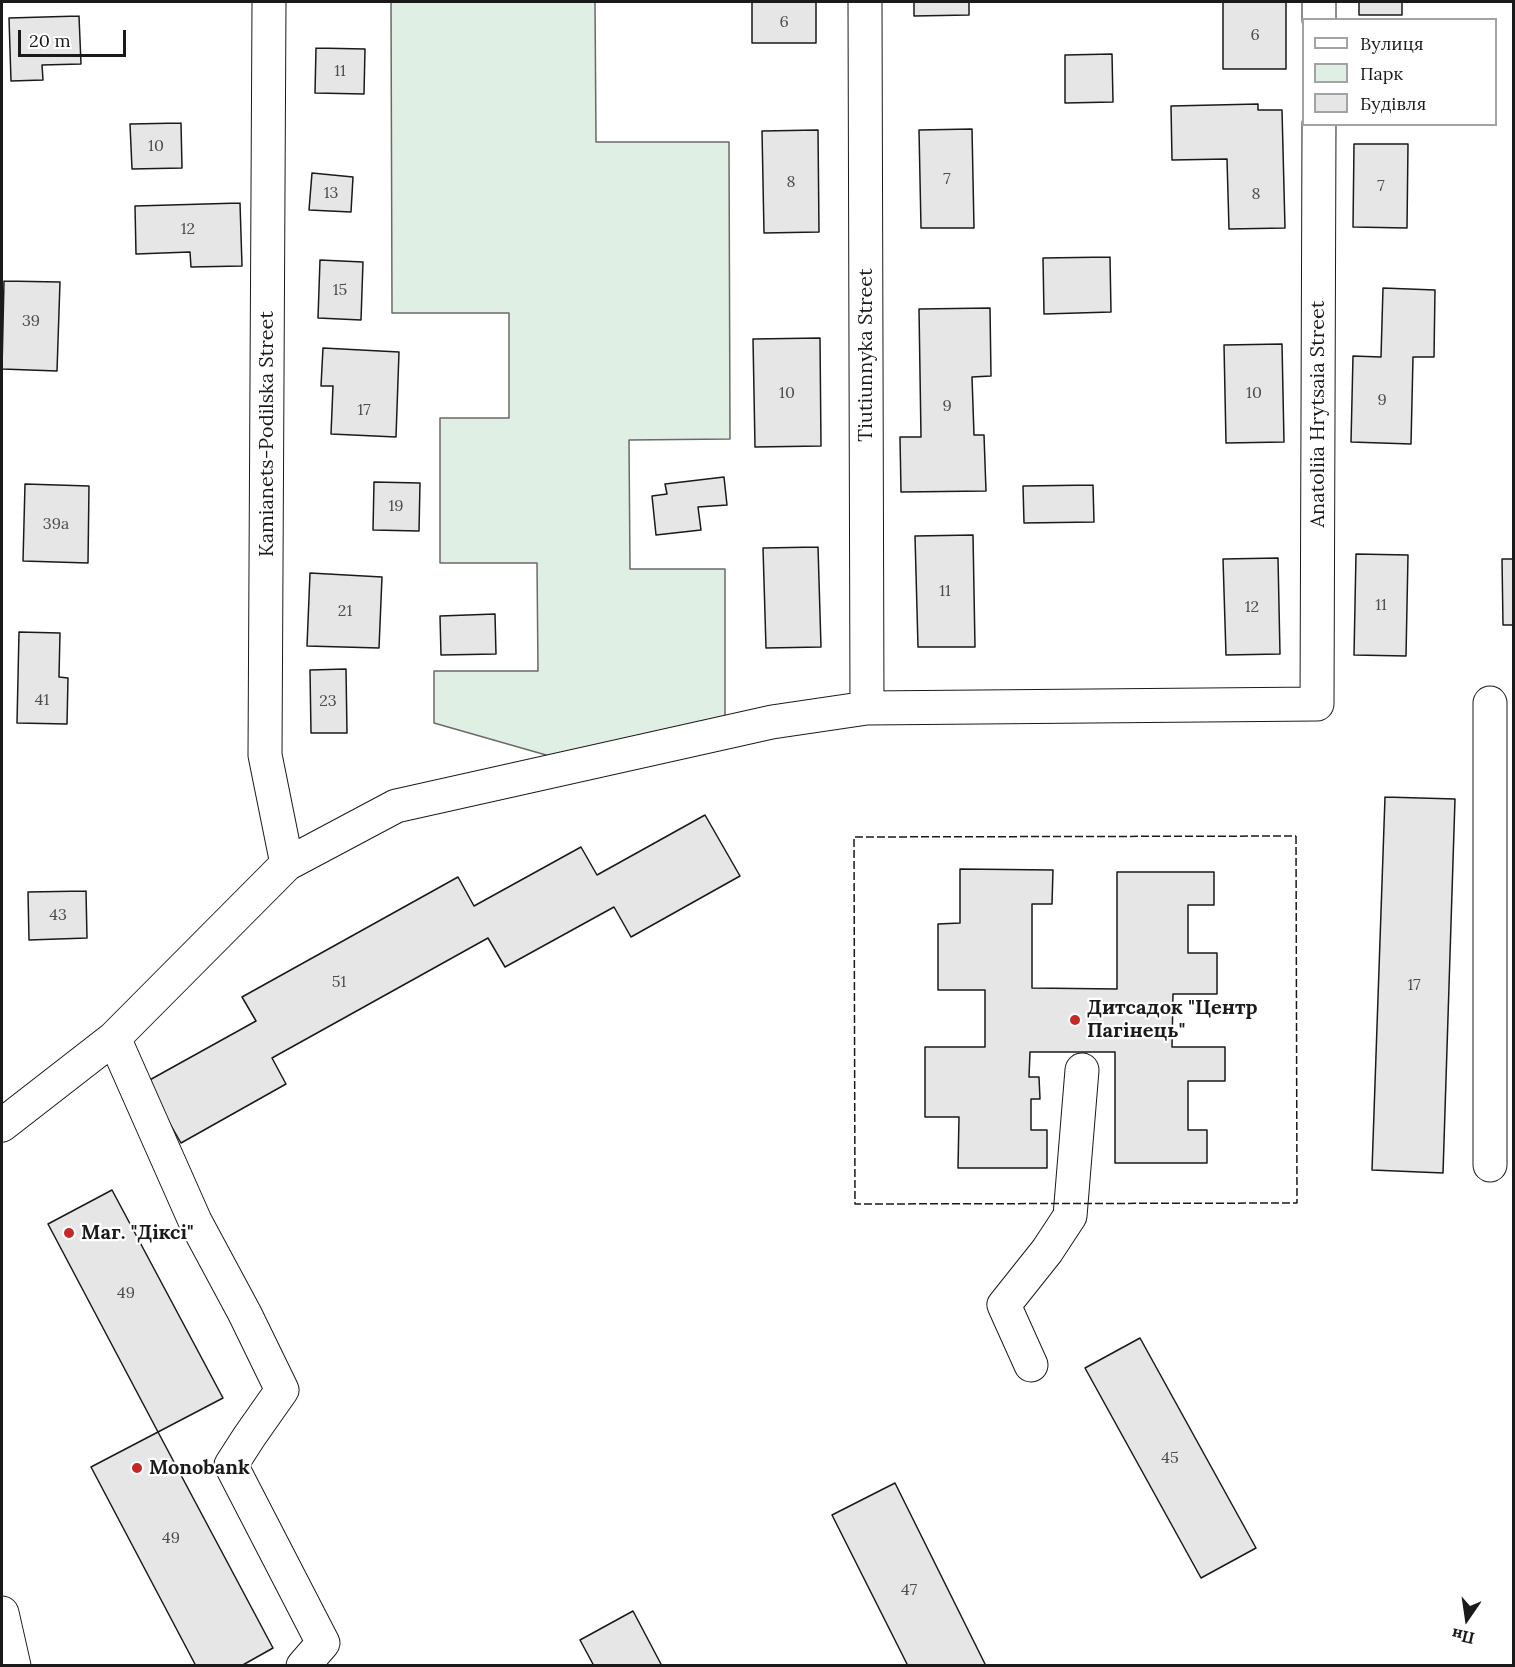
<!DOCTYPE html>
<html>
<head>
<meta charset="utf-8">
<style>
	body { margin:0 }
	#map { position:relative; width:1515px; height:1667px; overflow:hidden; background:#fff; font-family:Lora,serif }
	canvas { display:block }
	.frame { position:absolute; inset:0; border:3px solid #1a1a1a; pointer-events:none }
	.legend { position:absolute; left:1302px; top:18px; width:195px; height:108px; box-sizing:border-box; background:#fff; border:2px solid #a3a3a3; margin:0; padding:8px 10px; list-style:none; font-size:18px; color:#1a1a1a }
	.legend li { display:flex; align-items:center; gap:12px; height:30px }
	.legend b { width:30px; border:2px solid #a3a3a3 }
	.north { position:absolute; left:1437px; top:1589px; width:60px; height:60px; -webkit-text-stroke:4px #fff; paint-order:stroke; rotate:193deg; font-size:16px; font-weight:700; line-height:24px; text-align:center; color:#1a1a1a }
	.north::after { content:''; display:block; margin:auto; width:21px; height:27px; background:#1a1a1a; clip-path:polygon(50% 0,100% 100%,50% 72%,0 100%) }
	.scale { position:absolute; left:18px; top:30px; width:108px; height:27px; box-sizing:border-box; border:3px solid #1a1a1a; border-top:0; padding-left:8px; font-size:18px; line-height:21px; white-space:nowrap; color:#1a1a1a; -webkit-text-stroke:4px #fff; paint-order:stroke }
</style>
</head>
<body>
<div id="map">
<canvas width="1515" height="1667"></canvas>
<div class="frame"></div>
<ul class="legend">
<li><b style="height:8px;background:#fff"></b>Вулиця</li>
<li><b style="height:16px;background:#e0efe3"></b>Парк</li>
<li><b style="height:16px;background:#e6e6e6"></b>Будівля</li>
</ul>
<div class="north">Пн</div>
<div class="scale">20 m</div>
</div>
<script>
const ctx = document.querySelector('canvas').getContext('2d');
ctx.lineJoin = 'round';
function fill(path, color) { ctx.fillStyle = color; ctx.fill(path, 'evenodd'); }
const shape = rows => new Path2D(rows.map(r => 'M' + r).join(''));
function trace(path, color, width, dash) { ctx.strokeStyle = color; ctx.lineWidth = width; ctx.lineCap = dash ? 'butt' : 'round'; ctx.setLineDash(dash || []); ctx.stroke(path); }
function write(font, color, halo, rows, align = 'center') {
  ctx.font = font + ' Lora,serif'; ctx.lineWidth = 4.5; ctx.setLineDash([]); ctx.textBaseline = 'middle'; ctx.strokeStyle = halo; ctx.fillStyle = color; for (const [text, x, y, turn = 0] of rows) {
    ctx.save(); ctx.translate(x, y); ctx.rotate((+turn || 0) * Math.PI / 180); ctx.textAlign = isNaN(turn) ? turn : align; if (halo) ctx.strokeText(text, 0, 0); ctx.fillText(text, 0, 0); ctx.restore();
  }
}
const green = shape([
	[391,2,595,2,596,142,729,142,730,439,629,440,630,569,725,569,725,723,560,759,434,723,434,671,538,671,537,563,440,563,440,418,509,418,509,313,392,313,391,2]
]);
fill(green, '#e0efe3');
trace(green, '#6a6a6a', 1.5);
const building = shape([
	[752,2,816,2,816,43,752,43,752,2],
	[914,2,969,2,969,15,914,16,914,2],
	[1223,2,1286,2,1286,69,1223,69,1223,2],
	[1359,2,1402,2,1402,15,1359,15,1359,2],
	[79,16,81,64,42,65,43,80,11,81,9,18,79,16],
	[316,48,365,49,364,94,315,93,316,48],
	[1112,54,1113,102,1065,103,1065,55,1112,54],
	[1258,104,1258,110,1282,110,1285,228,1229,229,1227,159,1172,160,1171,106,1258,104],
	[181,123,182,168,132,169,130,124,181,123],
	[972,129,974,228,921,228,919,130,972,129],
	[818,130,819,232,764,233,762,131,818,130],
	[1354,144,1408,144,1407,228,1353,227,1354,144],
	[312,173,353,177,351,212,309,210,312,173],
	[240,203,242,266,191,267,190,252,136,254,135,206,240,203],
	[1110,257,1111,312,1044,314,1043,258,1110,257],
	[320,260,363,262,361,320,318,318,320,260],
	[4,281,60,282,57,371,2,369,4,281],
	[1383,288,1435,290,1434,357,1413,357,1411,444,1351,442,1353,356,1381,357,1383,288],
	[990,308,991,376,972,377,974,435,984,435,986,491,901,492,900,437,921,437,919,309,990,308],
	[820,338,821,446,755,447,753,339,820,338],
	[1282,344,1284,442,1226,443,1224,345,1282,344],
	[323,348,399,352,396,437,331,434,333,386,321,386,323,348],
	[724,477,727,505,698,507,701,530,656,535,652,496,667,494,665,484,724,477],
	[374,482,420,483,419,531,373,530,374,482],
	[25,484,89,486,88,563,23,561,25,484],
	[1093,485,1094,522,1024,523,1023,486,1093,485],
	[973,535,975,647,918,647,915,536,973,535],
	[818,547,821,647,766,648,763,548,818,547],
	[1356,554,1408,555,1406,656,1354,655,1356,554],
	[1278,558,1280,654,1226,655,1223,559,1278,558],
	[1502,559,1514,559,1514,625,1503,625,1502,559],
	[310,573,382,577,379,648,307,646,310,573],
	[495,614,496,654,441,655,440,616,495,614],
	[19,632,60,633,59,677,68,678,67,724,17,723,19,632],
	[346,669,347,733,311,733,310,670,346,669],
	[1385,797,1455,799,1443,1173,1372,1170,1385,797],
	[705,815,740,876,631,937,614,907,505,967,488,938,272,1058,286,1084,181,1143,146,1082,256,1021,242,997,458,877,474,906,581,847,597,875,705,815],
	[960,869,1053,870,1052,904,1032,904,1032,988,1117,989,1117,872,1214,872,1214,905,1188,905,1188,953,1217,953,1217,994,1173,994,1172,1047,1225,1047,1225,1081,1188,1081,1188,1130,1207,1130,1207,1163,1115,1163,1115,1052,1030,1052,1029,1077,1039,1077,1040,1099,1031,1099,1031,1130,1047,1130,1047,1168,958,1168,959,1117,925,1117,925,1047,985,1047,985,990,938,990,938,924,960,923,960,869],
	[86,891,87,938,29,940,28,892,86,891],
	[112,1190,223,1398,158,1432,48,1224,112,1190],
	[1140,1338,1256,1548,1201,1578,1085,1368,1140,1338],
	[158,1432,273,1648,241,1666,196,1666,91,1467,158,1432],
	[895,1483,986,1666,908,1666,832,1515,895,1483],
	[633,1611,662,1666,594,1666,580,1640,633,1611]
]);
fill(building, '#e6e6e6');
trace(building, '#1a1a1a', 1.5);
const minor = shape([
	[269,2,265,755,287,864],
	[865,2,867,708],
	[1319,20,1319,2],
	[1490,703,1490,1165],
	[114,1038,195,1221,245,1314,282,1390,249,1437,231,1465,323,1643,303,1666],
	[2,1125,114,1038,287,864,396,806,772,722,867,708,1317,704,1319,124],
	[1031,1365,1004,1305,1047,1251,1070,1216,1082,1070],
	[2,1613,14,1666]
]);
trace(minor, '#1a1a1a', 35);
trace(minor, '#fff', 33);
trace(shape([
	[1296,836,1297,1203,855,1204,854,837,1296,836]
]), '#1a1a1a', 1.5, [8, 3]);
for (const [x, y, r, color] of [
	[1075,1020,6,"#c62828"],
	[69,1233,6,"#c62828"],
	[137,1468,6,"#c62828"]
]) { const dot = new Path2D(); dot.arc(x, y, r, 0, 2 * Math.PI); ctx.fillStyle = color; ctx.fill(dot); trace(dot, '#fff', 2); }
write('16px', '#4d4d4d', null, [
	["6",784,22],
	["6",1255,35],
	["11",340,71],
	["10",156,146],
	["7",947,179],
	["8",791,182],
	["7",1381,186],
	["13",331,193],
	["8",1256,194],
	["12",188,229],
	["15",340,290],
	["39",31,321],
	["10",787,393],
	["10",1254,393],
	["9",1382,400],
	["9",947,406],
	["17",364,410],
	["19",396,506],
	["39а",56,524],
	["11",945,591],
	["11",1381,605],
	["12",1252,607],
	["21",345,611],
	["41",42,700],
	["23",328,701],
	["43",58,915],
	["51",339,982],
	["17",1414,985],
	["49",126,1293],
	["45",1170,1458],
	["49",171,1538],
	["47",909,1590]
]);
write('20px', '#1a1a1a', '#fff', [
	["Tiutiunnyka Street",866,355,-90],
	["Anatoliia Hrytsaia Street",1318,414,-90],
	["Kamianets-Podilska Street",267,434,-90]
]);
write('bold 20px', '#1a1a1a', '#fff', [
	["Дитсадок \"Центр",1087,1008],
	["Пагінець\"",1087,1031],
	["Маг. \"Діксі\"",81,1233],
	["Monobank",149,1468]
], 'left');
</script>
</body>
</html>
